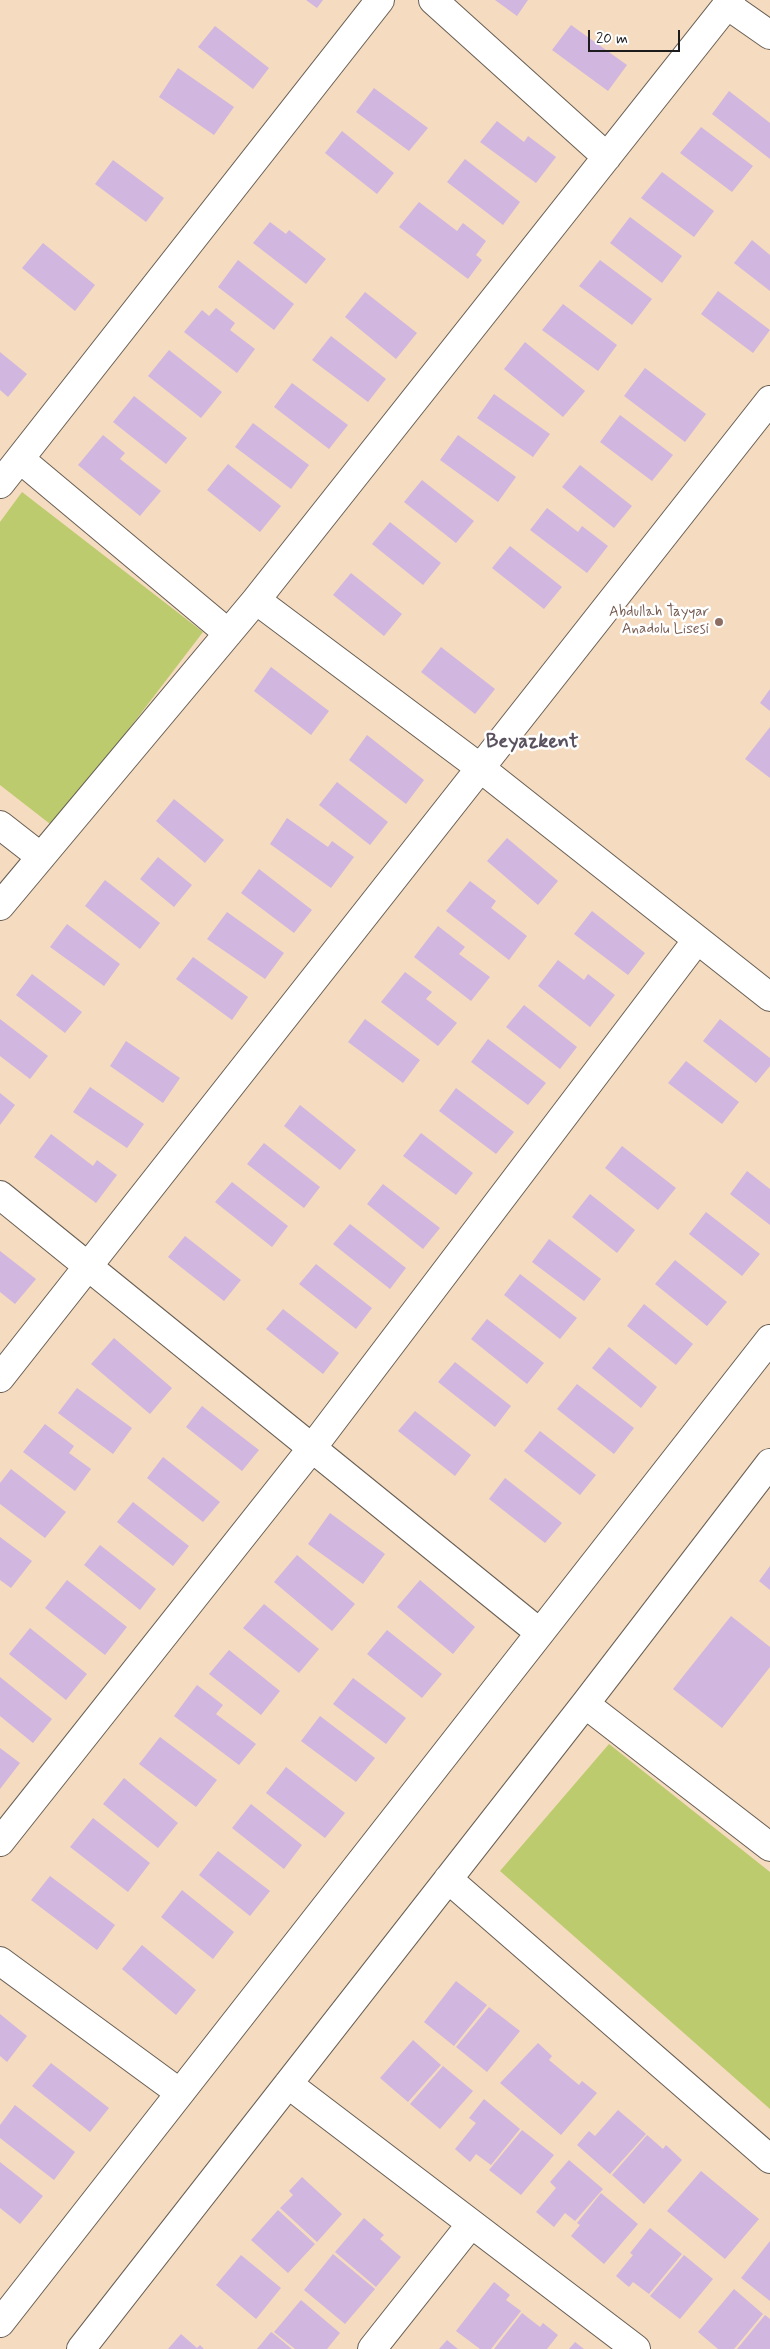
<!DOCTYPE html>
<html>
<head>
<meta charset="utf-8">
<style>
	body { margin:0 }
	#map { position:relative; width:770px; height:2349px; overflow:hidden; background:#f5dbbf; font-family:Mynerve,sans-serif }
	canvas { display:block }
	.scale { position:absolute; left:588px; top:30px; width:92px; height:22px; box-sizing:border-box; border:2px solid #1c1c1c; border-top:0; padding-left:6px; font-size:15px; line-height:18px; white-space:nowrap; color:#1c1c1c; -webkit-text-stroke:4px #fff; paint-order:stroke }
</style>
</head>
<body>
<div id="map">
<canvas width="770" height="2349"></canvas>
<div class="scale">20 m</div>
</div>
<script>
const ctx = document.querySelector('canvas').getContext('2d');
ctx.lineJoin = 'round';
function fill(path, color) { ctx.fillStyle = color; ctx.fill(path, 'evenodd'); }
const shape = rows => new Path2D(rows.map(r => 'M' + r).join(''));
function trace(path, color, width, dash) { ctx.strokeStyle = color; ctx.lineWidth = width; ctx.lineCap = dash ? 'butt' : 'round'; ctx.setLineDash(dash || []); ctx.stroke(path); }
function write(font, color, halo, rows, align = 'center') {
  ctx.font = font + ' Mynerve,sans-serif'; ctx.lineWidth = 5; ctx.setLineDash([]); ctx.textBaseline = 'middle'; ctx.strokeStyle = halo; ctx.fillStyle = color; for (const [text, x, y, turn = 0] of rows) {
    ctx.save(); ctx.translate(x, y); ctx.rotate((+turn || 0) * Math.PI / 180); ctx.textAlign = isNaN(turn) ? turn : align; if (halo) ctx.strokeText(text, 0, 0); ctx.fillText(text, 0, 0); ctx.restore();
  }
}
fill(shape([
	[22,492,203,632,54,827,0,785,0,522],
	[609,1744,770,1872,770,2109,500,1871]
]), '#bccb6d');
fill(shape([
	[306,0,323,0,317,8],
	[495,0,528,0,517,16],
	[571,25,627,65,608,91,552,50],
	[215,26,269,68,253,89,198,47],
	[178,68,234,107,214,135,159,97],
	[374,88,428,128,409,151,356,112],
	[729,91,770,123,770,159,712,114],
	[497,121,524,142,528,136,556,157,536,183,480,142],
	[701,127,753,166,732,192,680,153],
	[342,131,394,173,377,194,325,153],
	[465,159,520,202,503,225,447,182],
	[113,160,164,198,146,222,95,184],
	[662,172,714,211,694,237,641,198],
	[419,202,457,231,463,223,486,241,476,255,482,260,468,279,399,227],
	[630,217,682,256,662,283,610,243],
	[270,222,286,234,289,230,326,259,306,284,253,243],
	[752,240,770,255,770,291,734,263],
	[43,243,95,285,75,311,22,268],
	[238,260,294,304,274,330,218,287],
	[600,260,652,299,632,325,579,286],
	[718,291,770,330,753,353,701,314],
	[365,292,417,333,396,359,345,317],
	[563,304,617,345,598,371,542,330],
	[216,308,235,323,230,330,255,349,237,373,184,332,202,310,209,316],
	[331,336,386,379,368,402,312,360],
	[525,342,585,391,563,417,504,369],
	[169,350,222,392,201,418,148,376],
	[0,352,27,374,8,397,0,390],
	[645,368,706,414,685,442,624,396],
	[292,383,348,425,329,449,274,407],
	[494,394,550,434,533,457,477,418],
	[134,396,187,438,166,464,113,422],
	[620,415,673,455,652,481,600,442],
	[253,423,309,465,291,489,235,447],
	[103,435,125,453,120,459,161,491,140,516,78,465],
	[458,435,516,477,498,502,440,460],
	[228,464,281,506,260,532,207,490],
	[580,465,632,506,614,528,562,487],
	[422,480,474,521,456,543,404,502],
	[547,508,578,532,582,526,608,546,587,573,530,530],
	[390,522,441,563,423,585,372,544],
	[510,546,562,587,544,609,492,568],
	[351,573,402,614,384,636,333,595],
	[441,647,495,689,475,714,421,672],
	[271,667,329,711,311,735,254,691],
	[770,689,770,711,760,703],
	[770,727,770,778,745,759],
	[367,735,424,780,406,804,349,760],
	[337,782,388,822,370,845,319,805],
	[174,799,224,840,205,863,156,821],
	[287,818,328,847,332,841,354,857,331,888,270,844],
	[507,838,558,881,538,905,487,861],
	[158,857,192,885,174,907,140,879],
	[259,869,312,910,294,933,241,893],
	[105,880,160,923,140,949,85,906],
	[470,881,496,901,491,908,527,936,509,960,446,911],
	[592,911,645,953,628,975,574,934],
	[227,912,284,953,265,979,207,939],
	[67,924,120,964,104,986,50,947],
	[438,926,465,947,459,954,490,977,471,1001,414,957],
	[193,957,248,997,232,1020,176,979],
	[558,960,584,980,588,974,615,995,590,1027,538,986],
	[405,972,432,992,426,999,457,1023,438,1046,381,1002],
	[32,974,82,1012,65,1033,16,995],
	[524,1005,577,1047,560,1069,506,1027],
	[0,1019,48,1056,30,1079,0,1056],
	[365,1019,420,1060,403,1083,348,1042],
	[720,1019,770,1058,770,1066,756,1083,703,1041],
	[488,1039,546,1083,528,1105,471,1062],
	[126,1041,180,1078,163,1103,110,1066],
	[686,1061,739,1102,722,1124,668,1083],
	[90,1087,144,1124,127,1148,73,1112],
	[456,1088,514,1132,496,1154,439,1111],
	[0,1093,15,1105,0,1125],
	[300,1105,356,1150,340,1170,284,1126],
	[421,1133,473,1173,456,1195,403,1156],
	[51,1134,93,1166,97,1160,117,1175,96,1203,34,1157],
	[264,1143,320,1187,304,1208,247,1164],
	[622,1146,676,1188,658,1210,605,1168],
	[747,1171,770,1189,770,1225,730,1194],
	[232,1182,288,1226,272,1247,215,1202],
	[383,1184,440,1228,423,1249,367,1204],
	[590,1194,635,1230,617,1253,572,1217],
	[706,1212,760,1254,742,1276,689,1234],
	[350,1224,406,1268,390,1289,333,1244],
	[185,1236,241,1280,224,1301,168,1257],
	[549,1239,601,1279,584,1301,532,1262],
	[0,1251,36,1279,15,1304,0,1292],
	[675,1260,727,1302,707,1326,655,1284],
	[316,1264,372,1308,356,1329,299,1284],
	[520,1274,577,1318,560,1339,504,1295],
	[644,1304,693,1344,676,1365,627,1326],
	[283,1309,339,1353,323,1374,266,1329],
	[487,1319,544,1363,527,1384,471,1339],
	[114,1338,172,1388,150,1414,91,1364],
	[609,1347,657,1387,641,1408,592,1368],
	[455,1362,511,1406,495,1427,438,1382],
	[577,1384,634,1428,614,1454,557,1409],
	[77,1388,132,1428,113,1454,58,1413],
	[202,1406,259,1450,242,1471,186,1427],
	[415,1411,471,1455,455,1476,398,1431],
	[45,1424,74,1446,69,1453,91,1469,75,1491,23,1452],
	[540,1431,596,1475,580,1495,524,1451],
	[163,1457,220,1502,203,1522,147,1478],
	[11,1469,66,1512,45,1538,0,1504,0,1483],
	[505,1478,562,1523,545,1543,489,1499],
	[133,1502,189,1546,173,1566,117,1522],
	[330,1513,385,1554,363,1584,308,1544],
	[0,1537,32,1561,11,1588,0,1580],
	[100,1545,156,1589,140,1610,84,1565],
	[297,1555,355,1604,332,1631,274,1582],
	[770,1566,770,1590,759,1581],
	[67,1580,127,1627,105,1655,45,1608],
	[420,1580,475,1627,453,1654,397,1607],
	[264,1604,319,1649,299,1673,243,1628],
	[731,1616,770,1647,770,1667,722,1728,673,1689],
	[30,1628,87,1674,66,1700,9,1654],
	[387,1630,442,1674,422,1698,367,1654],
	[229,1650,280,1691,261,1715,209,1674],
	[0,1677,52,1719,33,1743,0,1716],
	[353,1678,406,1718,386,1744,333,1704],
	[197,1685,223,1705,216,1714,256,1744,239,1765,174,1716],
	[320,1716,375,1758,356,1782,301,1741],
	[160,1737,217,1780,196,1807,139,1764],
	[0,1748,20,1763,0,1789],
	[286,1767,345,1813,325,1838,266,1793],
	[124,1778,178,1823,158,1848,103,1804],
	[251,1804,302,1845,284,1869,232,1828],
	[93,1818,150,1863,128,1892,70,1847],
	[218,1851,270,1891,250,1916,199,1875],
	[50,1876,115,1925,97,1950,31,1900],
	[182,1890,234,1932,213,1959,161,1917],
	[142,1945,196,1990,176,2015,122,1969],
	[456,1981,487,2005,454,2046,424,2022],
	[489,2007,520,2031,487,2072,456,2047],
	[0,2014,27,2036,7,2062,0,2056],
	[413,2040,441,2065,408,2102,380,2078],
	[538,2043,552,2056,549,2060,579,2085,582,2081,597,2093,561,2135,500,2083],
	[51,2063,109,2108,90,2132,32,2086],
	[443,2066,473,2091,440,2129,410,2104],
	[484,2099,520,2129,491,2165,476,2154,470,2162,455,2149,476,2123,469,2118],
	[15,2105,75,2152,54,2180,0,2138,0,2125],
	[618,2110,646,2134,610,2174,577,2145,589,2131,595,2136],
	[522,2130,554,2155,521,2195,489,2170],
	[647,2135,663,2149,666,2145,682,2160,644,2204,612,2175],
	[569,2160,603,2189,575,2221,565,2213,554,2227,536,2212,556,2188,550,2182],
	[0,2162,43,2196,20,2224,0,2208],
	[701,2171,759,2219,725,2259,667,2211],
	[302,2177,342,2214,317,2242,280,2208,293,2195,289,2191],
	[601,2193,638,2224,604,2264,571,2236,580,2225,577,2223],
	[278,2210,315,2244,288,2273,251,2240],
	[364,2218,384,2235,380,2239,401,2257,376,2287,335,2252],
	[650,2228,682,2254,649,2294,633,2282,629,2287,616,2276,633,2255,630,2253],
	[770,2241,770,2301,741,2278],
	[333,2254,375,2289,345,2324,304,2290],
	[241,2255,281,2288,256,2319,216,2285],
	[684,2255,713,2279,680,2319,650,2296],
	[494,2282,510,2295,506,2300,521,2311,491,2349,480,2349,456,2331],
	[734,2289,763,2314,734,2349,718,2349,698,2332],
	[301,2300,340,2333,327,2349,295,2349,274,2332],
	[522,2313,540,2327,543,2323,558,2335,547,2349,494,2349],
	[765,2315,770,2319,770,2349,737,2349],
	[271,2332,274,2334,292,2349,257,2349],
	[181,2334,197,2348,200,2345,204,2349,168,2349],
	[447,2340,458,2349,439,2349],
	[575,2342,584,2349,569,2349]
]), '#d1b6df');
const minor = shape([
	[433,0,607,157],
	[727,5,770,35],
	[20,459,228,633],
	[0,484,380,0],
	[256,600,479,767,770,997],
	[0,825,41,857],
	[0,906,256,600,731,0],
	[0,1195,540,1633],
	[0,1378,770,400],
	[585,1704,770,1847],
	[0,1842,312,1448,697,940],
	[448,1879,770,2159],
	[0,1961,180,2093],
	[288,2084,636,2349],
	[0,2323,770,1339],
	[81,2349,585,1704,770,1463],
	[372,2349,471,2224]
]);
trace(minor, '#685f55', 30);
trace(minor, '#fff', 28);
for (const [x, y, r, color] of [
	[719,622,5,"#8d6e63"]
]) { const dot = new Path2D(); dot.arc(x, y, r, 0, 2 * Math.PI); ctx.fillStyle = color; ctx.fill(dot); trace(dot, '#fff', 2); }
write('15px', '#785e54', '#fff', [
	["Abdullah Tayyar",709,613],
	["Anadolu Lisesi",709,630]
], 'right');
write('bold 20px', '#5b5260', '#fff', [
	["Beyazkent",532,743]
]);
</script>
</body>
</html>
